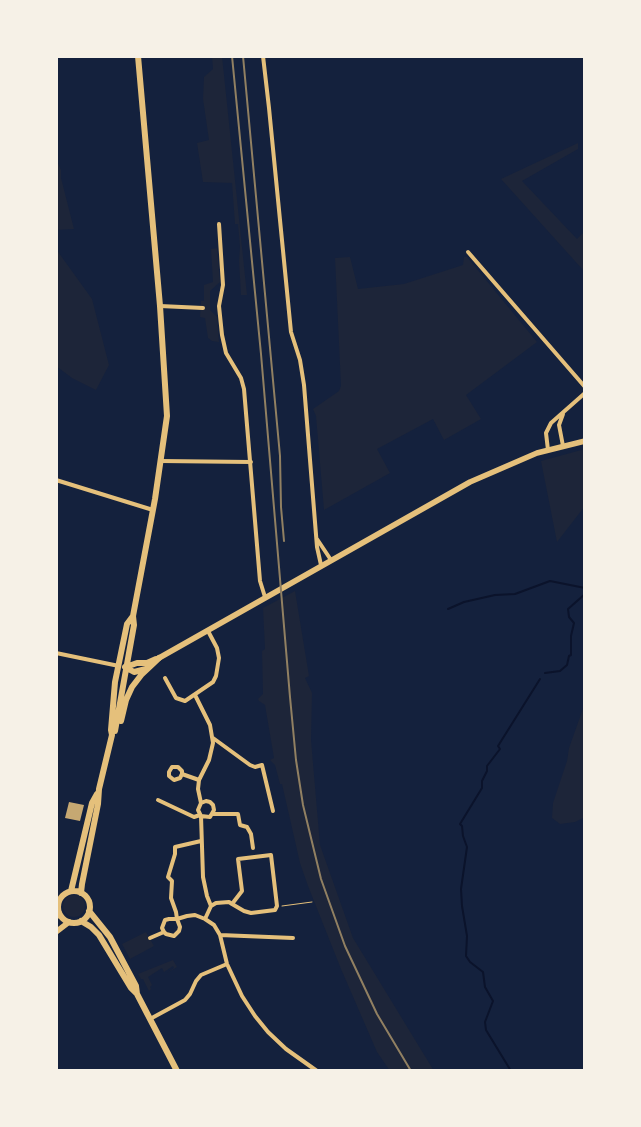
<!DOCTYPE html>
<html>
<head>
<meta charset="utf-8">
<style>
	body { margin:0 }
	#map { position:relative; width:641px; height:1127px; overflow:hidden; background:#14213d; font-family:"Public Sans",sans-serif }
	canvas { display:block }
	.frame { position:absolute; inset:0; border:58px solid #f6f1e7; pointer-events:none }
</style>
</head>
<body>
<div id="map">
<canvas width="641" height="1127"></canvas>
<div class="frame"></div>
</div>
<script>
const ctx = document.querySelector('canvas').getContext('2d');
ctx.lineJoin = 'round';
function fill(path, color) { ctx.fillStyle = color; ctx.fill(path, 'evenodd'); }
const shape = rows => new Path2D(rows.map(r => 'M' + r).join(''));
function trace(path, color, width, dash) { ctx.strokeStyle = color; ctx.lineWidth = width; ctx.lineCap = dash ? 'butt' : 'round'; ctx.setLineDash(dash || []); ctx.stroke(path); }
fill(shape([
	[212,56,222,56,247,295,241,295,239,261,240,247,238,224,235,224,232,183,203,182,197,143,209,140,203,99,204,77,213,69],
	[578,143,578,149,522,181,577,239,585,231,585,268,583,270,501,179],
	[56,159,61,170,61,178,74,229,56,230],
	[217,248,220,282,210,291,210,310,217,317,219,342,212,341,208,338,205,318,200,317,201,301,204,301,204,285,213,282,211,249],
	[56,249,92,299,109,365,96,390,72,378,56,366],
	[350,257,358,289,404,284,463,265,464,257,467,257,537,342,466,395,481,419,444,440,433,419,377,449,390,473,324,510,316,416,313,409,339,391,341,386,335,258],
	[585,449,585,506,557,542,541,461],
	[295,591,309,676,305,678,312,693,311,740,320,845,353,938,434,1071,390,1071,377,1052,341,969,308,886,300,863,282,784,280,784,275,765,270,760,274,758,265,705,259,701,258,699,263,694,262,651,265,649,263,608],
	[585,703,585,817,575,822,560,824,552,818,553,803,567,761,569,748],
	'63 906a11 11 0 1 1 22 0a11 11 0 1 1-22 0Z',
	[146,932,154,946,130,959,122,944],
	[173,960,177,967,167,973,174,968,173,966,164,972,162,968,148,977,152,985,150,987,151,989,149,991,143,979,141,979,138,974]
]), '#1d2539');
trace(shape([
	[448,609,464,602,495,595,515,594,550,581,585,588],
	[545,673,560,671,567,665,569,656,571,655,571,636,574,623,569,617,568,609,585,594],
	[511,1071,486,1030,485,1022,493,1001,485,987,483,972,470,962,466,956,467,936,462,906,461,889,467,847,463,836,462,826,460,824,482,788,482,781,487,771,487,766,500,749,498,746,540,679]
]), '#0b132b', 2);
fill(shape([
	[69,802,84,805,80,821,65,818]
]), '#c6a872');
trace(shape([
	[282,906,312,902]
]), '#e5c07b', 1);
trace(shape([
	[263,56,269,108,291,332,300,360,304,385,317,547,321,565],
	[219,224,223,285,219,306,222,335,226,353,241,378,244,389,260,581,265,597],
	[468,252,585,387],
	[160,306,203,308],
	[563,446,559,425,563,414],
	[548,450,546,433,551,423,585,393],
	[161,461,251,462],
	[56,480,153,510],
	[317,539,331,560],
	[56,653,119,666],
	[165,678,176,698,185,701,213,682,216,676,219,658,217,648,208,631],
	[195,695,210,725,213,743,209,760,199,780,198,789,201,803,198,810,201,816],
	[213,738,250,765,255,767,262,765,273,811],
	[182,774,180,778,174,780,169,776,169,772,172,767,178,767,182,771,182,774,199,780],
	[158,800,194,817,200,815],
	[201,803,206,801,210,802,213,805,214,810,210,817,201,816],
	[213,814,238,814,240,825,247,827,251,834,253,848],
	[201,816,203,877,207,896,211,906,205,919],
	[201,841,175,847,175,854,168,877,172,881,171,898,176,912,177,919,180,927,179,931,174,936,166,934,164,932,162,928,165,920,169,919,177,919,187,916,195,915,205,919,214,925,220,935,227,964,242,996,255,1016,268,1032,286,1049,317,1071],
	[56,903,58,903],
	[211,906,216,903,229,902,232,904,244,911,251,913,275,910,277,906,271,855,238,859,242,891,232,904],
	[220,935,293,938],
	[150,938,164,932],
	[150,1019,185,1000,190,994,196,981,201,975,227,964]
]), '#e5c07b', 4);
trace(shape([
	[159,658,470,482,537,453,585,441],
	[56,917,59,913],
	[56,932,69,922]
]), '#e5c07b', 5.5);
trace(shape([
	[125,667,134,672,146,669],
	[126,667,137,663,147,663,156,659],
	[121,721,126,700,132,687,142,674,159,658],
	[115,731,134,625,133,616,155,499,167,416,160,306,138,56],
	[71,891,92,803,97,794],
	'58 907a16 16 0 1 1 32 0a16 16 0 1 1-32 0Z',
	[81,893,82,884,98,804,99,789,112,735,111,730,115,682,127,624,133,616],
	[89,911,110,937,136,986,137,994,177,1071],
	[81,921,91,927,99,935,131,988,136,993]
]), '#e5c07b', 6);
trace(shape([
	[232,56,261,354,290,697,296,760,303,805,321,879,345,946,377,1014,411,1071],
	[243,56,280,456,281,507,284,541]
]), '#918062', 2);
</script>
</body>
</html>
